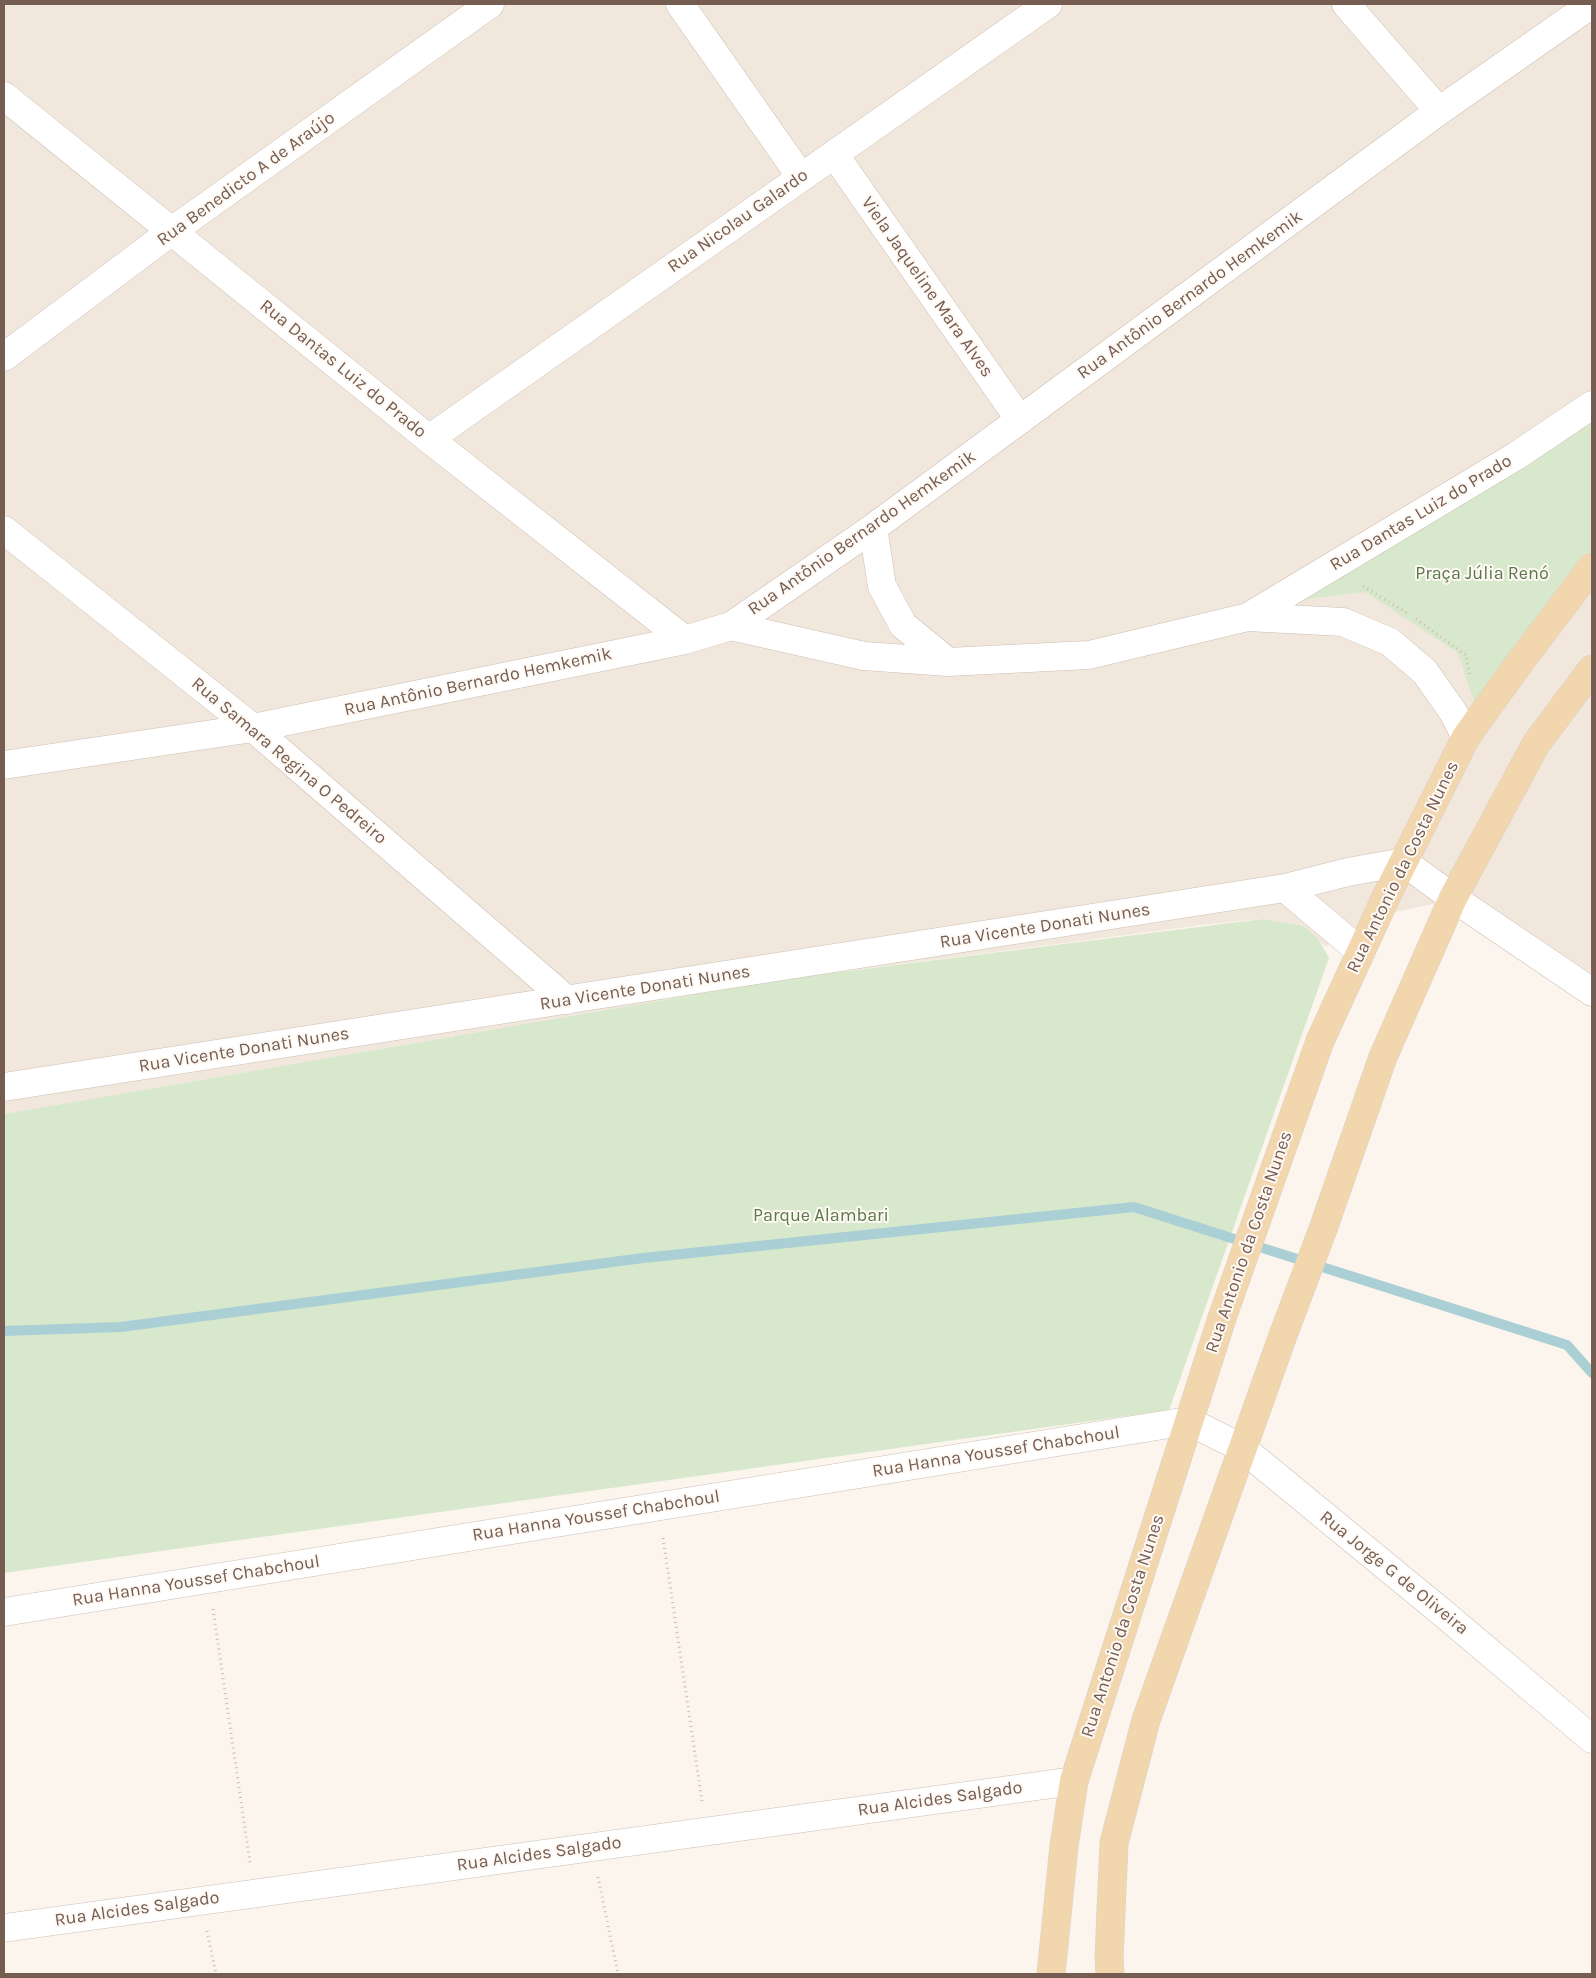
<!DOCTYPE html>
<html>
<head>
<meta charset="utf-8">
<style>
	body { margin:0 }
	#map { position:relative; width:1596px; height:1978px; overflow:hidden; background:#fbf5ed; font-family:Karla,sans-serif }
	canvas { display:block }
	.frame { position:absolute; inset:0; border:5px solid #755d51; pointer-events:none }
</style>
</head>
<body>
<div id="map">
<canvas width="1596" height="1978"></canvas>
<div class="frame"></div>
</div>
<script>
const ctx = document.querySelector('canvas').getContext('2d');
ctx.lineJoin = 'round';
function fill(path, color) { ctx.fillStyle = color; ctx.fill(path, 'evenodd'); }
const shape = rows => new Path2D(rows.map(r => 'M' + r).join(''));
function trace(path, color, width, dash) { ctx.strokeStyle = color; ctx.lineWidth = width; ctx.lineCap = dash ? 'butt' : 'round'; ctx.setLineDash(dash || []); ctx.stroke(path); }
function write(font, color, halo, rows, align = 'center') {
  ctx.font = font + ' Karla,sans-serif'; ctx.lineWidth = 4; ctx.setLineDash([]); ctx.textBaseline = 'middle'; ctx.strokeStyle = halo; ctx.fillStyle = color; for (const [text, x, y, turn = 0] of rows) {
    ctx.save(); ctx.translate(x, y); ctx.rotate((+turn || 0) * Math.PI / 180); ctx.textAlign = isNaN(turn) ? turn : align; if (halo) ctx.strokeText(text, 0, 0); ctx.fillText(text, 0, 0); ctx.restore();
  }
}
fill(shape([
	[4,4,1592,4,1592,986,1462,898,1376,916,1326,947,1304,926,1263,919,1211,924,785,979,4,1114]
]), '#f2e7dc');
fill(shape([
	[1592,416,1592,560,1477,711,1458,653,1365,592,1282,602],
	[1263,919,1304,926,1319,940,1329,958,1169,1410,4,1573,4,1114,785,979]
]), '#d8e8cc');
trace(shape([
	[4,1331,121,1327,643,1258,1134,1207,1567,1345,1592,1373]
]), '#aacfd5', 10);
const minor = shape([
	[680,4,801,177],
	[1346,4,1439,111],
	[4,96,429,439,685,640],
	[834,154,1020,420],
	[4,357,172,231,490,4],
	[429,439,1048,4],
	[873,528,882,586,903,625,948,662],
	[4,530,253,728,567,1000],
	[1248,617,1516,456,1592,405],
	[731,626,864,656,948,662,1089,655,1248,617,1343,622,1390,642,1425,672,1453,712,1466,737],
	[4,765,253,728,685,640,731,626,873,528,1439,111,1592,4],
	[1361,952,1285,888,1348,872,1404,862,1453,898,1592,992],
	[4,1087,1285,888],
	[4,1612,1188,1421,1242,1448,1444,1614,1592,1739],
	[4,1928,1074,1781]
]);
const major = shape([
	[1051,1974,1064,1846,1074,1781,1223,1315,1320,1041,1386,897,1466,737,1520,662,1592,567],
	[1110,1974,1109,1957,1114,1843,1146,1720,1282,1338,1323,1229,1383,1057,1453,898,1536,744,1592,669]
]);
trace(minor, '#cdbeb3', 29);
trace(major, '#d8d2ce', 29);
trace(shape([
	[1363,586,1407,613],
	[1416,619,1466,655,1470,677],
	[663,1538,702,1801],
	[213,1609,250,1863],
	[598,1877,618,1974],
	[207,1931,216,1974]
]), '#d4b9aa', 3, [1, 4]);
trace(minor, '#fff', 28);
trace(major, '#f2d6ad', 28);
write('18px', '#755d51', '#fef9f4', [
	["Rua Benedicto A de Araújo",246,179,-36],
	["Rua Nicolau Galardo",738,221,-35],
	["Viela Jaqueline Mara Alves",927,287,55],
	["Rua Antônio Bernardo Hemkemik",1190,295,-36],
	["Rua Dantas Luiz do Prado",343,369,39],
	["Rua Dantas Luiz do Prado",1421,513,-31],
	["Rua Antônio Bernardo Hemkemik",862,533,-35],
	["Rua Antônio Bernardo Hemkemik",478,682,-12],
	["Rua Samara Regina O Pedreiro",289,761,40],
	["Rua Antonio da Costa Nunes",1403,867,-64],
	["Rua Vicente Donati Nunes",1045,926,-9],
	["Rua Vicente Donati Nunes",645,988,-9],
	["Rua Vicente Donati Nunes",244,1050,-9],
	["Rua Antonio da Costa Nunes",1249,1242,-71],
	["Rua Hanna Youssef Chabchoul",996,1452,-9],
	["Rua Hanna Youssef Chabchoul",596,1516,-9],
	["Rua Jorge G de Oliveira",1394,1573,39],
	["Rua Hanna Youssef Chabchoul",196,1581,-9],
	["Rua Antonio da Costa Nunes",1123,1626,-72],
	["Rua Alcides Salgado",940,1799,-8],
	["Rua Alcides Salgado",539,1854,-8],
	["Rua Alcides Salgado",137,1909,-8]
]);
write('18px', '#5a794a', '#fef9f4', [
	["Praça Júlia Renó",1482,574],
	["Parque Alambari",821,1216]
]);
</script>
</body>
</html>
